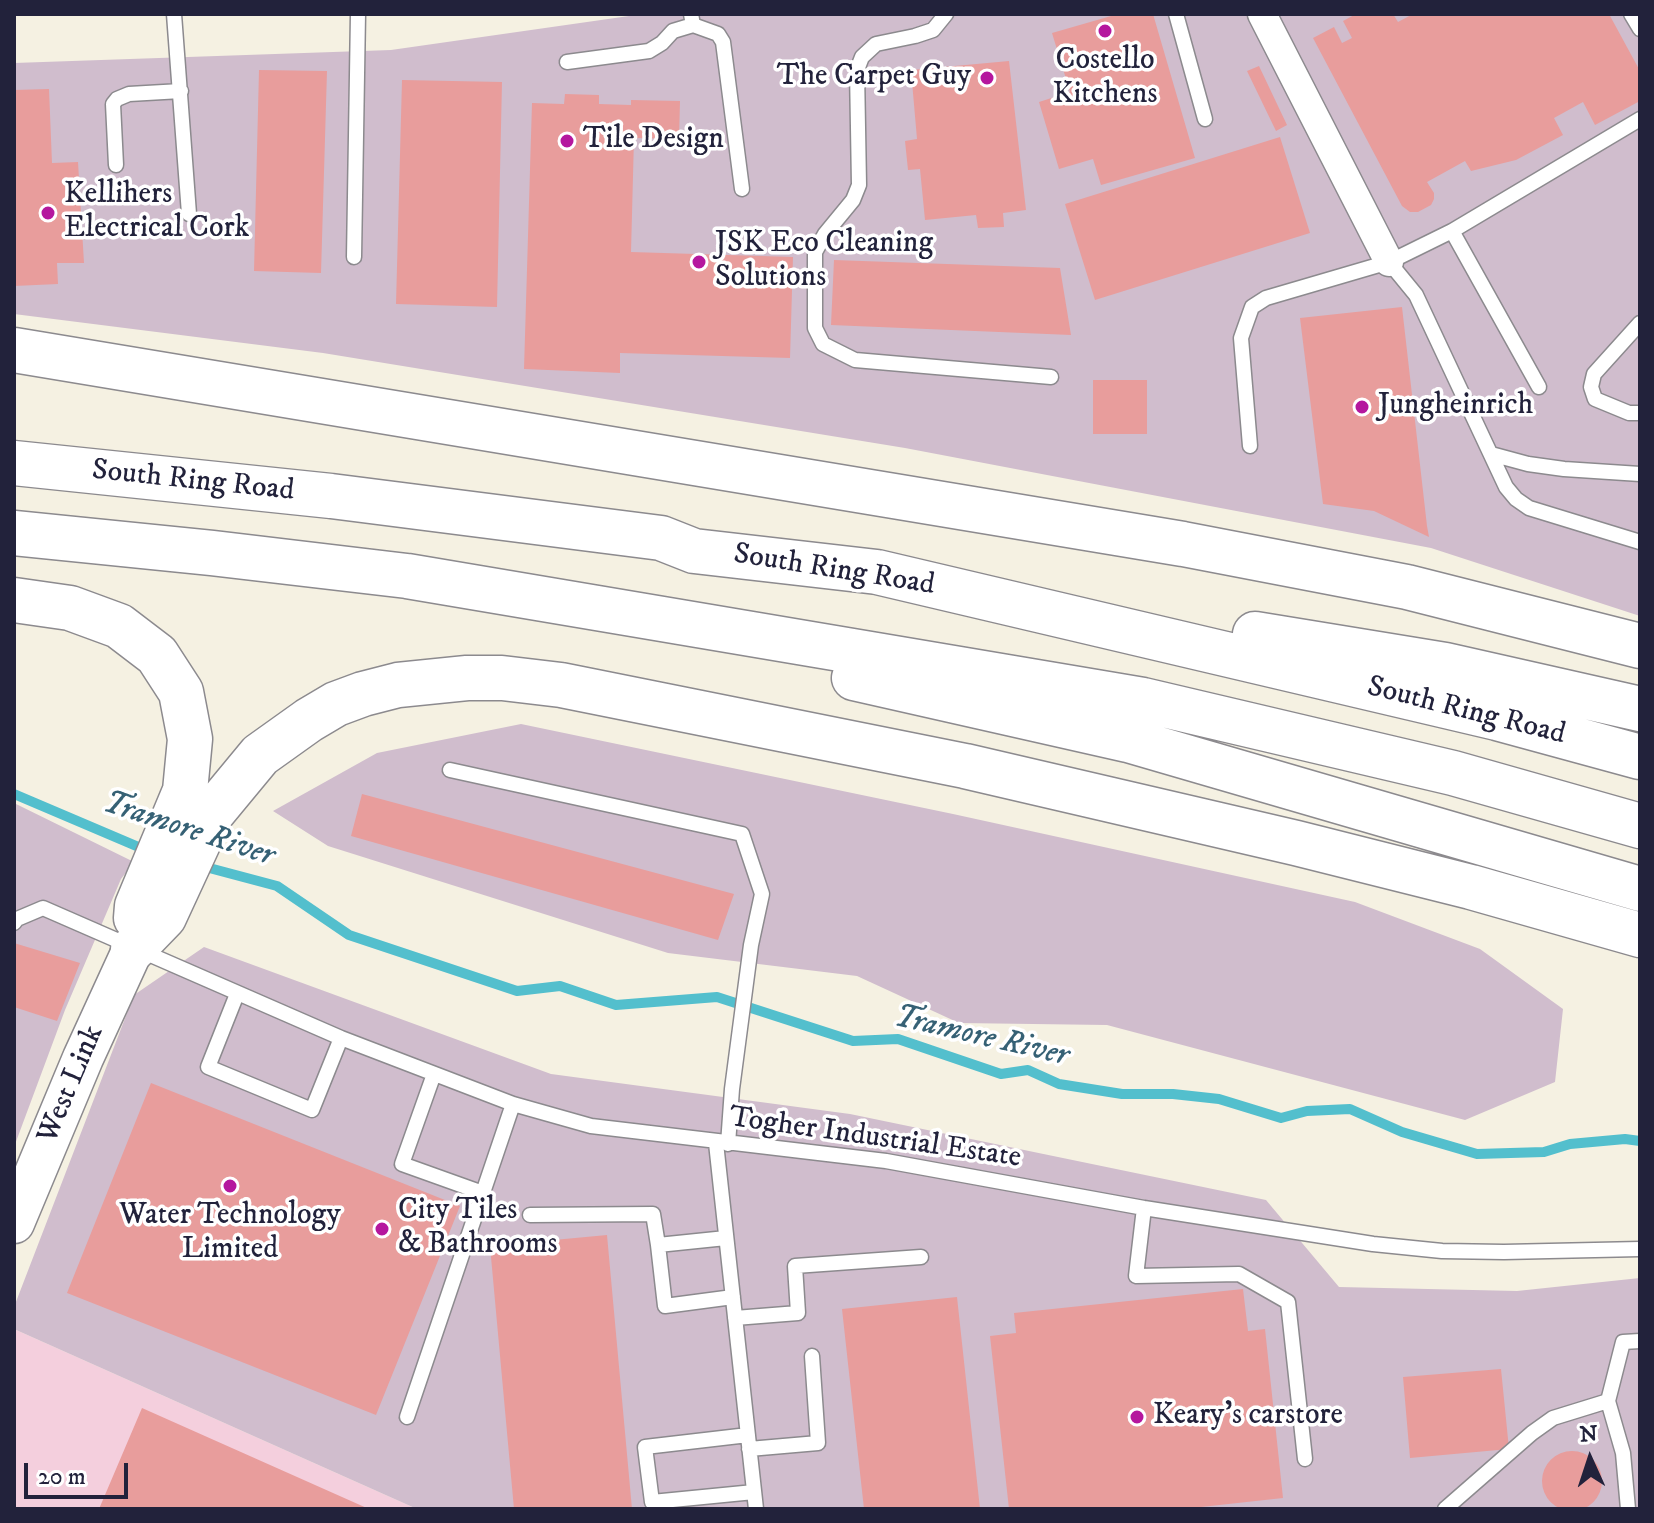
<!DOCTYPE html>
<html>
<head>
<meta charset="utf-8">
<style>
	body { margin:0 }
	#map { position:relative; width:1654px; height:1523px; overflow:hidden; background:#f5f1e2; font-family:"IM FELL DW Pica",serif }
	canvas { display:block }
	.frame { position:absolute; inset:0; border:16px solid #22223b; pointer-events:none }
	.north { position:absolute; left:1550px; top:1419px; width:80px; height:80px; -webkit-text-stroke:6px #fff; paint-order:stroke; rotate:357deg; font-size:22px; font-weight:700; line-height:32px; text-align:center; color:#22223b }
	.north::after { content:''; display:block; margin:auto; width:28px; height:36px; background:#22223b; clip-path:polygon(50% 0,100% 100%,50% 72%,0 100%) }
	.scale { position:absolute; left:24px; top:1463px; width:104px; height:36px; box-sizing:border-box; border:4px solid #22223b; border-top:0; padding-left:10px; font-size:24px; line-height:28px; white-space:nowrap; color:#22223b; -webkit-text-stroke:6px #fff; paint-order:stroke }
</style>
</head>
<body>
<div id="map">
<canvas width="1654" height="1523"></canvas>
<div class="frame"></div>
<div class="north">N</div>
<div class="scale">20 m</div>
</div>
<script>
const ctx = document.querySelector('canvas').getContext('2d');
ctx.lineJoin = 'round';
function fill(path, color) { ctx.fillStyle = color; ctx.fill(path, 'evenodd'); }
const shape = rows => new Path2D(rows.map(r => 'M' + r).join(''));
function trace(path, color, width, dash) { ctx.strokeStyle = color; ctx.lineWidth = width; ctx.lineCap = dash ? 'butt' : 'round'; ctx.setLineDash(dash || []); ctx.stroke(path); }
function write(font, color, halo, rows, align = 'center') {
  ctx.font = font + ' "IM FELL DW Pica",serif'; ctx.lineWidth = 7; ctx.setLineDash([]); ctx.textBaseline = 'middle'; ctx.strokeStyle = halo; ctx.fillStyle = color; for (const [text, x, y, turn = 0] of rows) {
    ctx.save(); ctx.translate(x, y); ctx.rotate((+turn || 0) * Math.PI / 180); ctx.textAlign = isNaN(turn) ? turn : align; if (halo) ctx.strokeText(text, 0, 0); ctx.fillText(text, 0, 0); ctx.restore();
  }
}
fill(shape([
	[14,1329,417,1509,14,1509]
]), '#f4cfdd');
fill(shape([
	[643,14,1640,14,1640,616,1431,548,905,448,323,353,14,314,14,63,391,50],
	[521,724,953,814,1355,902,1480,949,1563,1009,1555,1082,1465,1120,1107,1025,959,1023,857,976,668,953,328,846,273,811,377,753],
	[14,803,134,862,121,879,65,1010,14,1147],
	[204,947,551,1074,850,1114,1266,1200,1339,1287,1517,1291,1640,1278,1640,1509,417,1509,14,1329,14,1307,134,995]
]), '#d0bdcd');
trace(shape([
	[14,794,148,851],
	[198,865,277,886,349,935,517,991,560,986,616,1005,717,997,853,1041,898,1039,1001,1074,1028,1070,1059,1084,1122,1094,1173,1094,1219,1099,1281,1118,1307,1111,1350,1109,1402,1132,1477,1154,1544,1152,1570,1144,1625,1139,1640,1141]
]), '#53bfcd', 10);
fill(shape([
	[1118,14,1153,14,1195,158,1101,185,1093,159,1059,169,1039,102,1070,92,1052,33],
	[1356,14,1393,14,1398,22,1413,14,1609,14,1640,71,1640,101,1595,125,1583,102,1554,118,1563,135,1516,160,1471,171,1465,161,1427,182,1434,193,1434,199,1431,205,1418,212,1410,212,1402,206,1313,38,1334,27,1342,43,1352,38,1343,21],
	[1009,61,1026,210,1003,213,1004,227,978,228,976,215,925,220,920,169,908,170,905,141,917,139,911,70],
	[1259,66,1287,125,1276,131,1247,71],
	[259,70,327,71,321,273,254,271],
	[402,80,502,82,497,307,396,304],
	[49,89,52,163,78,162,84,263,57,263,58,284,14,286,14,90],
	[565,94,599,95,599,104,631,105,631,100,680,101,679,139,634,138,631,252,793,257,790,358,620,353,620,373,524,369,532,103,564,104],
	[1280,137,1310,233,1095,300,1065,204],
	[834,260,1060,268,1071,335,831,325],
	[1402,307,1427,526,1429,537,1374,511,1323,504,1300,318],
	[1093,380,1147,380,1147,434,1093,434],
	[362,794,734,894,718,940,351,836],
	[14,943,80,963,57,1021,14,1007],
	[151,1083,460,1206,376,1415,67,1293],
	[607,1235,632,1509,514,1509,490,1246],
	[1243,1289,1248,1331,1265,1329,1283,1498,1183,1509,1009,1509,990,1336,1016,1333,1014,1313],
	[957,1297,980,1509,864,1509,842,1309],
	[1501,1369,1509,1449,1410,1458,1403,1377],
	[142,1408,369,1509,99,1509],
	'1542 1481a30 30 0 1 1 60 0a30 30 0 1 1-60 0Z'
]), '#e89d9c');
const lane = shape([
	[174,14,189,214],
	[946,14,933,30,915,36,876,44,862,57,857,70,859,185,853,200,825,234,815,252,815,328,823,344,855,360,1051,377],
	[1176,14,1205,119],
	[1631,14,1640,29],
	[693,25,718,34,723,42,742,189],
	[567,62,649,51,662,43,673,31,693,25,691,14],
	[116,165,113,104,117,99,129,94,181,91],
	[1452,231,1539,387],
	[354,257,358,14],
	[1389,262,1416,295,1506,487,1516,499,1529,508,1640,542],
	[1640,323,1594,374,1591,387,1595,399,1629,413,1640,413],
	[1250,446,1241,338,1252,307,1266,298,1389,262,1452,231,1640,119],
	[1491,454,1528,464,1564,469,1640,474],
	[450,770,742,834,762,894,751,945,732,1089,728,1144],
	[14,923,17,919,43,908,341,1038,513,1104,591,1126,886,1161,1144,1208,1373,1244,1442,1251,1504,1252,1640,1249],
	[237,994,208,1067,312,1110,341,1038],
	[434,1074,402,1164,483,1193],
	[716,1143,756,1509],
	[1144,1208,1136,1276,1239,1274,1288,1302,1305,1459],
	[530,1215,653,1214,658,1245,726,1238],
	[658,1245,665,1306,733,1297],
	[735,1318,798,1313,795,1266,921,1257],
	[407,1417,513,1104],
	[748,1435,645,1447,652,1502,754,1492],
	[749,1449,818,1443,812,1356],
	[1445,1509,1532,1433,1553,1418,1608,1401],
	[1628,1509,1623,1453,1608,1401,1623,1342,1640,1341]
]);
const street = shape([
	[1262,14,1389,262]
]);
const secondary = shape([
	[14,1223,83,1058,133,949]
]);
const highway = shape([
	[14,350,1183,544,1407,587,1640,646],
	[14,463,331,496,661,538,694,551,877,572,1497,718,1640,757],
	[14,533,212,553,407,576,1143,700,1453,773,1640,826],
	[14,600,70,608,119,626,157,655,181,692,190,739,185,791,137,906,136,918],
	[1255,634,1445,665,1640,709],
	[854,678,1128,740,1640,889],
	[133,949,164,917,212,813,260,755,309,720,336,704,363,694,398,685,467,678,502,678,561,685,965,766,1296,843,1471,887,1640,935]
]);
trace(lane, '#8c8a8e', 17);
trace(street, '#8c8a8e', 31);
trace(secondary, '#8c8a8e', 43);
trace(highway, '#8c8a8e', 47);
trace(lane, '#fff', 14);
trace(street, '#fff', 28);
trace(secondary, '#fff', 40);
trace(highway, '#fff', 44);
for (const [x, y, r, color] of [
	[1105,31,8,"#b5179e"],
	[987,78,8,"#b5179e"],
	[567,141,8,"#b5179e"],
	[48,213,8,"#b5179e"],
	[699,262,8,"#b5179e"],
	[1362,407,8,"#b5179e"],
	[230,1186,8,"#b5179e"],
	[382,1229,8,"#b5179e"],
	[1137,1417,8,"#b5179e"]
]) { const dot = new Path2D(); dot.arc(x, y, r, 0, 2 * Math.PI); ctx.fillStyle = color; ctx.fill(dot); trace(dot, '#fff', 3); }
write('30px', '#22223b', '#fff', [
	["Costello",1105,62,"center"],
	["Kitchens",1105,96,"center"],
	["The Carpet Guy",971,78,"right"],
	["Tile Design",583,141],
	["Kellihers",64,196],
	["Electrical Cork",64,230],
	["JSK Eco Cleaning",715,245],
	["Solutions",715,279],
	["Jungheinrich",1378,407],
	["City Tiles",398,1212],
	["& Bathrooms",398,1246],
	["Water Technology",230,1217,"center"],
	["Limited",230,1251,"center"],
	["Keary's carstore",1153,1417]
], 'left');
write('30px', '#22223b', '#fff', [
	["South Ring Road",193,482,6],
	["South Ring Road",834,571,9],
	["South Ring Road",1466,712,14],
	["West Link",72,1085,-67],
	["Togher Industrial Estate",875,1139,8]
]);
write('italic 32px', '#366175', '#fff', [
	["Tramore River",188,831,18],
	["Tramore River",981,1038,13]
]);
</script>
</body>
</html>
